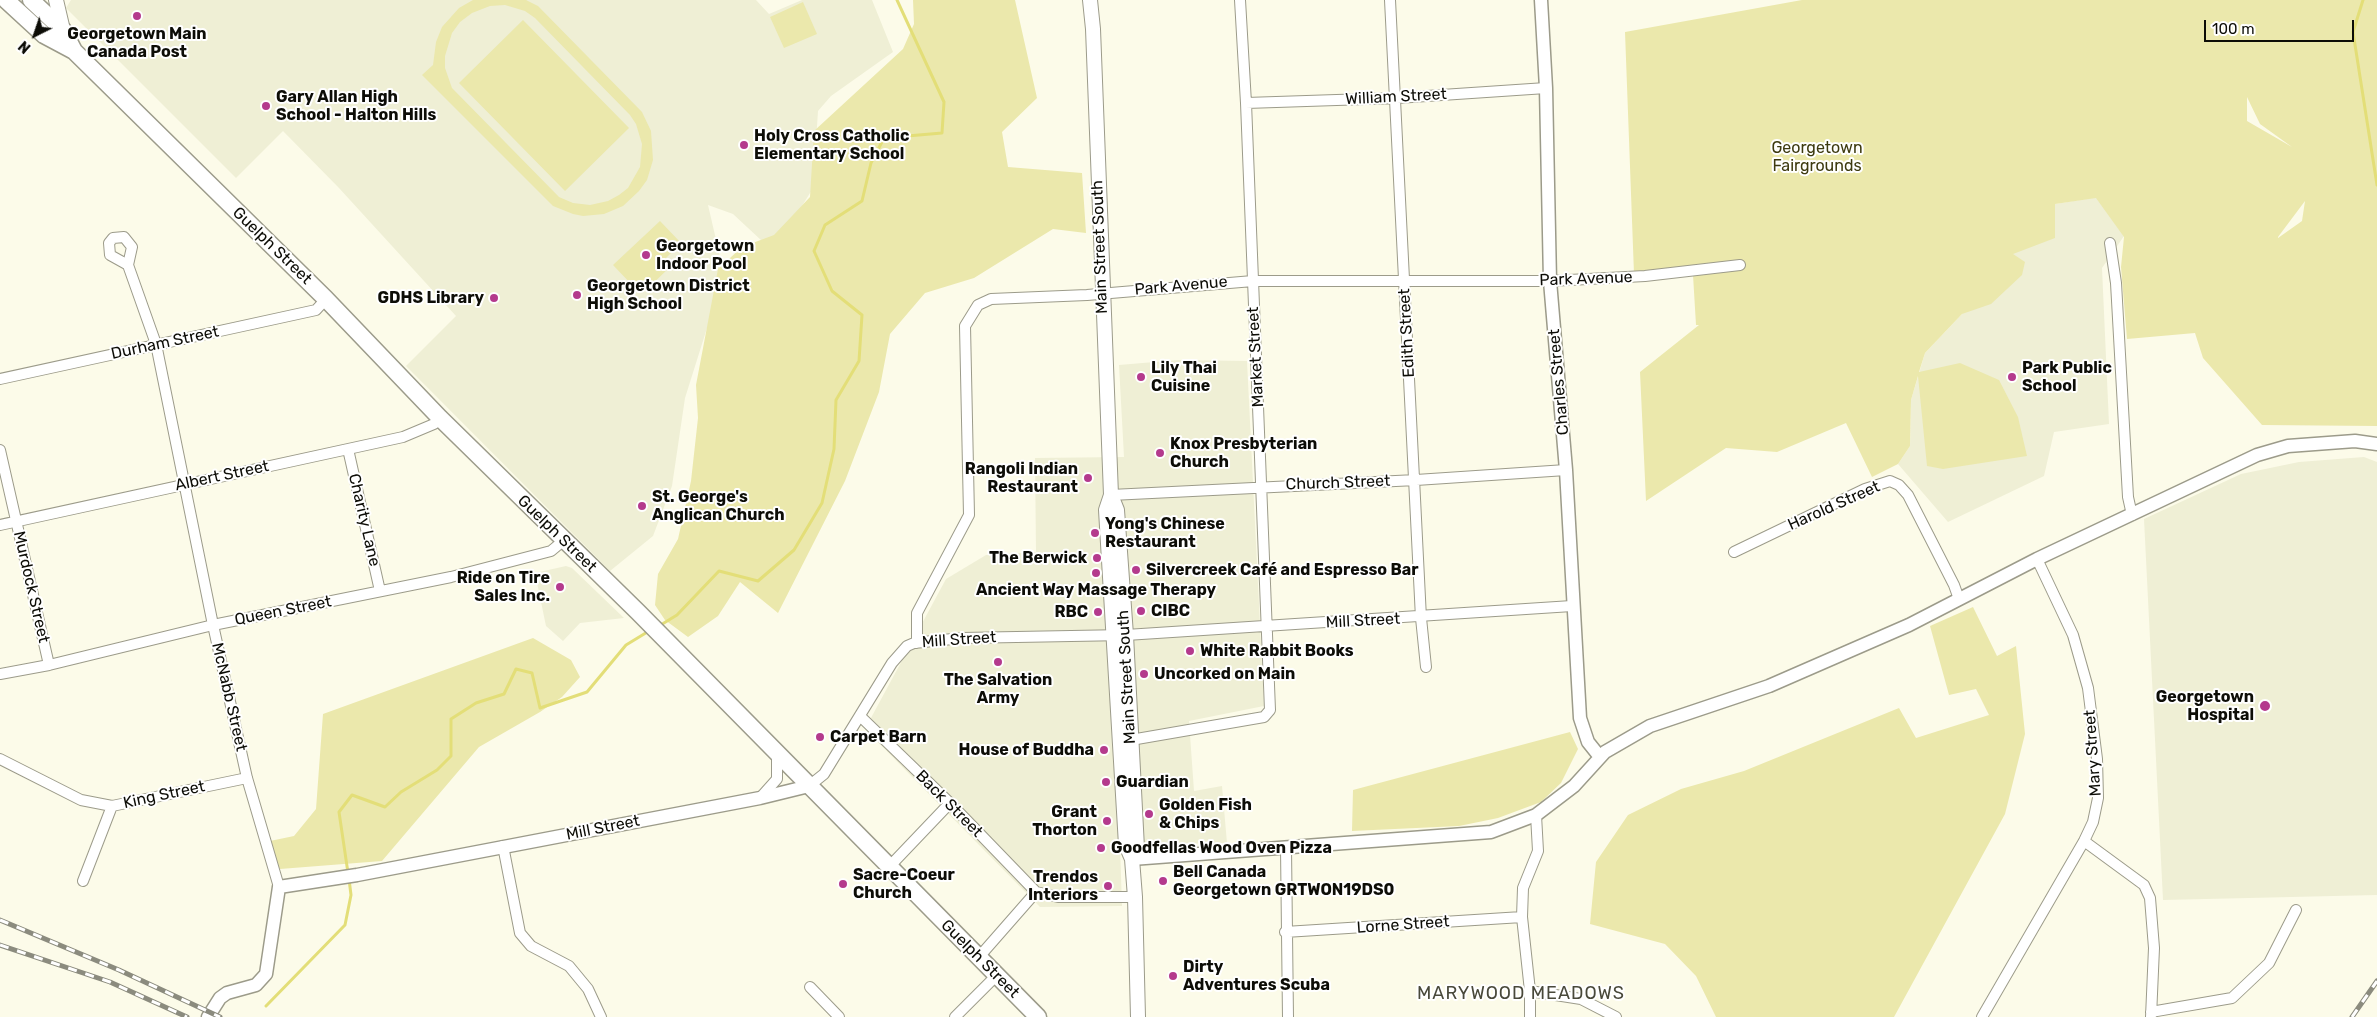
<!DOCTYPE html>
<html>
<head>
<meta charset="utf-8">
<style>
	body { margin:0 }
	#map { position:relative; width:2377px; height:1017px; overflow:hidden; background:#fcfbe9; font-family:Rubik,sans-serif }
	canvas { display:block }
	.north { position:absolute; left:10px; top:10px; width:50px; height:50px; -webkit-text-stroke:4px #fff; paint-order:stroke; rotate:221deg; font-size:14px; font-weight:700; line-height:20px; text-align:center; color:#0d0d07 }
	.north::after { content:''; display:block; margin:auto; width:18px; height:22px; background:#0d0d07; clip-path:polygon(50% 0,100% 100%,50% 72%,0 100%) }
	.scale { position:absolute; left:2204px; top:20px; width:150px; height:22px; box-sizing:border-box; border:2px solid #0d0d07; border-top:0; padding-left:6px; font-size:15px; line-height:18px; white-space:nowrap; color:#0d0d07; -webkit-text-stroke:4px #fff; paint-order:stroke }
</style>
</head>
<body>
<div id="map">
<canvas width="2377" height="1017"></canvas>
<div class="north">N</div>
<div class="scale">100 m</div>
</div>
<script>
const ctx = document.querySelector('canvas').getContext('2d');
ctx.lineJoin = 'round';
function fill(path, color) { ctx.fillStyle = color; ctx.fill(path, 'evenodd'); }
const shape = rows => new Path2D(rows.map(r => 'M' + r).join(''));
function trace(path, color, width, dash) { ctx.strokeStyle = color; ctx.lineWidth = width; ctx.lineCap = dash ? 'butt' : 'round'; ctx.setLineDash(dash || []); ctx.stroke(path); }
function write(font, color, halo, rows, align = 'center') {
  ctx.font = font + ' Rubik,sans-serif'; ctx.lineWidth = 4; ctx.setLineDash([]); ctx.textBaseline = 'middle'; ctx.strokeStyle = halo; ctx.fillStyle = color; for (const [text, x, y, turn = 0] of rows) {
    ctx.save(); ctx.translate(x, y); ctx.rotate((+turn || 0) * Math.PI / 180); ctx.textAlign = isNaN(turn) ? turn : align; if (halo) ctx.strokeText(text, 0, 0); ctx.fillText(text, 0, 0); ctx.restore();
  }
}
fill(shape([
	[71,0,756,0,769,14,802,0,872,0,893,52,831,96,818,111,813,188,785,234,762,241,733,214,708,205,724,274,685,398,672,486,653,536,610,571,406,366,456,316,339,188,283,131,236,178,66,8],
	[2097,197,2124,236,2102,268,2109,424,2054,432,2044,476,1948,522,1898,464,1910,446,1911,400,1925,353,1962,314,1988,263,2055,204],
	[1178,360,1247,361,1264,706,1189,721,1194,791,1222,786,1227,843,1120,845,1122,906,1040,907,865,729,946,579,986,555,1036,552,1035,458,1124,457,1119,365],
	[2364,457,2377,462,2377,895,2163,900,2144,519,2241,474,2299,462],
	[566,566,572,568,624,618,580,623,563,641,546,626,535,573]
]), '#efefd5');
fill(shape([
	[473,0,526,0,538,6,642,112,651,131,653,160,647,180,639,191,623,206,604,214,583,216,573,214,553,206,422,75,433,65,436,42,442,27,459,8],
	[505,5,525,11,535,18,630,115,636,124,642,144,640,167,628,188,619,195,608,201,590,205,573,203,559,197,452,88,445,68,445,56,452,33,460,22,472,13,490,6],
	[913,0,1015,0,1037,98,1002,132,1008,167,1082,173,1086,233,1053,229,974,278,925,293,890,334,879,392,845,481,778,613,740,582,718,616,688,637,665,620,655,605,658,574,678,539,691,481,698,418,696,385,718,269,742,247,774,235,810,197,814,131,903,49,914,24],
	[1802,0,2377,0,2377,426,2262,425,2203,358,2195,333,2127,339,2121,267,2124,237,2096,198,2055,204,2055,238,2013,254,2025,262,2022,275,1991,304,1962,314,1925,353,1919,372,1960,363,1999,380,2018,417,2027,456,1943,469,1927,466,1918,376,1911,400,1910,446,1898,464,1872,477,1846,423,1777,452,1726,448,1646,501,1640,372,1699,325,1696,325,1693,275,1634,274,1625,32],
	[2247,97,2260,124,2292,147,2247,121],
	[2305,201,2302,221,2278,238,2278,237],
	[803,2,817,34,784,48,770,17],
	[523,20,629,128,565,191,459,83],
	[660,221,681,243,663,261,669,268,645,291,637,284,634,287,613,265],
	[1973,607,1997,656,2016,646,2025,734,2005,814,1894,1017,1716,1017,1696,976,1665,944,1590,924,1596,862,1628,815,1681,789,1744,771,1899,708,1916,738,1989,715,1976,689,1949,695,1930,626],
	[533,638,571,660,580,677,562,697,540,712,479,747,382,861,280,869,274,859,270,841,294,836,316,809,323,714],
	[1570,732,1578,749,1561,783,1541,802,1498,818,1459,826,1352,831,1353,790]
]), '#ebe8ac');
trace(shape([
	[2363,0,2353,32,2377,185],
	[659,626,677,615,719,571,758,581,794,550,822,503,834,449,836,400,859,361,862,315,832,291,814,251,825,225,862,201,871,163,884,138,942,133,944,102,897,0],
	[348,873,339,812,352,795,385,807,401,792,437,770,451,756,451,719,476,703,504,694,516,669,532,673,540,708,587,692,626,645,649,631],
	[266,1006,345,925,351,895,349,879]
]), '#e3de78', 3);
const minor = shape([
	[1390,0,1421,618,1426,667],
	[1246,103,1397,98,1546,88],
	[2110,243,2116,283,2128,497,2132,515],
	[128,265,110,255,109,243,113,238,124,237,132,247,128,265,156,344,213,625,247,778,279,887],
	[0,379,316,310,326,299],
	[348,449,380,591],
	[0,450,49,665],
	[1111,495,1416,480,1566,470],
	[0,525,403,437,434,424,440,418],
	[1734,552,1865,489,1890,481,1899,485,1908,495,1954,585,1959,599],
	[917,643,917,613,969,515,965,326,978,305,991,299,1087,295,1253,281,1550,281,1645,276,1740,265],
	[0,674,49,665,213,625,451,577,551,551,563,541],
	[861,717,950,803,1036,892],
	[1125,741,1264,717,1270,710,1246,103,1240,0],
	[0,759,81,800,112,806,247,778],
	[809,786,824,774,892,663,907,646,914,643,962,638,1126,635,1572,606],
	[760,798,777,779,777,754],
	[2084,841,2144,885,2150,898,2154,948,2151,1017],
	[503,846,520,933,531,946,569,966,588,989,601,1017],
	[1286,848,1288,1017],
	[889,867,950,803],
	[83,881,112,806],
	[1036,892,1058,897,1135,897],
	[1285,932,1522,917],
	[979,957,1036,892],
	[810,987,839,1017],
	[1530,991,1581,999,1616,1017],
	[2151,1012,2232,998,2269,963,2296,910],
	[955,1017,997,975],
	[1530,1017,1530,991,1522,917,1523,888,1538,851,1536,815],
	[1982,1017,2084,841,2093,822,2098,798,2097,759,2088,688,2073,635,2037,559]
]);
const tertiary = shape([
	[1541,0,1546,88,1550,281,1566,470,1580,718,1588,742,1600,757],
	[1132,859,1491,832,1536,815,1574,786,1605,752,1650,726,1769,686,1909,625,2037,559,2257,455,2288,446,2355,441,2377,444],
	[208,1017,220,998,227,993,256,985,266,974,279,887,357,875,760,798,809,786]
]);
const secondary = shape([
	[56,0,63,30],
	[1090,0,1093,29,1111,495,1106,510,1126,845,1132,859,1135,897,1138,1017],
	[1111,495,1117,510,1126,635,1137,848,1132,859]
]);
const primary = shape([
	[6,0,44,35,74,51,326,299,440,418,638,612,1038,1017],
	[31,0,63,30,74,51]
]);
trace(minor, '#9c9b8a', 12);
trace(tertiary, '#9c9b8a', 15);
trace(secondary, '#9c9b8a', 16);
trace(primary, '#9c9b8a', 19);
trace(minor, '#fff', 10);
trace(tertiary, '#fff', 12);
trace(secondary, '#fff', 14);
trace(primary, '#fff', 16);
const rail = shape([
	[0,920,119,970,220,1017],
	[0,945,110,982,187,1017],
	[2352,1017,2377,981]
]);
trace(rail, '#8b8b7e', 5);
trace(rail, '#fff', 3, [9]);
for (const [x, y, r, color] of [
	[137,16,5,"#b43a8d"],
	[266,106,5,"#b43a8d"],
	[744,145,5,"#b43a8d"],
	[646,255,5,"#b43a8d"],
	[577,295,5,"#b43a8d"],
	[494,298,5,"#b43a8d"],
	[1141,377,5,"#b43a8d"],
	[2012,377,5,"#b43a8d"],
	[1160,453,5,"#b43a8d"],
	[1088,478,5,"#b43a8d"],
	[642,506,5,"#b43a8d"],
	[1095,533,5,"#b43a8d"],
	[1097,558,5,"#b43a8d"],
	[1136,570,5,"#b43a8d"],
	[1096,573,5,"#b43a8d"],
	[560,587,5,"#b43a8d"],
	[1141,611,5,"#b43a8d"],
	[1098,612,5,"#b43a8d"],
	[1190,651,5,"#b43a8d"],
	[998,662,5,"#b43a8d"],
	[1144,674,5,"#b43a8d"],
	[2265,706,6,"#b43a8d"],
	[820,737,5,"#b43a8d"],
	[1104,750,5,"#b43a8d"],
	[1106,782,5,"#b43a8d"],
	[1149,814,5,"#b43a8d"],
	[1107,821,5,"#b43a8d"],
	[1101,848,5,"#b43a8d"],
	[1163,881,5,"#b43a8d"],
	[843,884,5,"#b43a8d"],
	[1108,886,5,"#b43a8d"],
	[1173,976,5,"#b43a8d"]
]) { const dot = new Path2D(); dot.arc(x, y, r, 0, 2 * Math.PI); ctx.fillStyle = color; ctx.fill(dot); trace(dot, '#fff', 2); }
write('bold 16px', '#0d0d07', '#fff', [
	["Georgetown Main",137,34,"center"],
	["Canada Post",137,52,"center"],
	["Gary Allan High",276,97],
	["School - Halton Hills",276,115],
	["Holy Cross Catholic",754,136],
	["Elementary School",754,154],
	["Georgetown",656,246],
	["Indoor Pool",656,264],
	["Georgetown District",587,286],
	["High School",587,304],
	["GDHS Library",484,298,"right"],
	["Lily Thai",1151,368],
	["Cuisine",1151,386],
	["Park Public",2022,368],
	["School",2022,386],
	["Knox Presbyterian",1170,444],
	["Church",1170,462],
	["Rangoli Indian",1078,469,"right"],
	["Restaurant",1078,487,"right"],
	["St. George's",652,497],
	["Anglican Church",652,515],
	["Yong's Chinese",1105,524],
	["Restaurant",1105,542],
	["The Berwick",1087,558,"right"],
	["Silvercreek Café and Espresso Bar",1146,570],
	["Ride on Tire",550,578,"right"],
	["Sales Inc.",550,596,"right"],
	["Ancient Way Massage Therapy",1096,590,"center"],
	["CIBC",1151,611],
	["RBC",1088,612,"right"],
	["White Rabbit Books",1200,651],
	["Uncorked on Main",1154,674],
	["The Salvation",998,680,"center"],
	["Army",998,698,"center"],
	["Georgetown",2254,697,"right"],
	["Hospital",2254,715,"right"],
	["Carpet Barn",830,737],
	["House of Buddha",1094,750,"right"],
	["Guardian",1116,782],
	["Golden Fish",1159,805],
	["& Chips",1159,823],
	["Grant",1097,812,"right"],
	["Thorton",1097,830,"right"],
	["Goodfellas Wood Oven Pizza",1111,848],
	["Bell Canada",1173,872],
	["Georgetown GRTWON19DS0",1173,890],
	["Sacre-Coeur",853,875],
	["Church",853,893],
	["Trendos",1098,877,"right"],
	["Interiors",1098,895,"right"],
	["Dirty",1183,967],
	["Adventures Scuba",1183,985]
], 'left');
write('16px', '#0d0d07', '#fff', [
	["William Street",1396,97,-3],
	["Guelph Street",272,246,44],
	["Main Street South",1100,247,-92],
	["Park Avenue",1586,279,-2],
	["Park Avenue",1181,286,-5],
	["Edith Street",1407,333,-93],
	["Durham Street",165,343,-12],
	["Market Street",1256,357,-93],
	["Charles Street",1559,382,-95],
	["Albert Street",222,476,-12],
	["Church Street",1338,483,-2],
	["Harold Street",1834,506,-24],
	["Charity Lane",364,520,77],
	["Guelph Street",557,534,44],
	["Murdock Street",31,587,77],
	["Queen Street",283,611,-11],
	["Mill Street",1363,621,-3],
	["Mill Street",959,640,-4],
	["Main Street South",1127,677,-93],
	["McNabb Street",229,697,77],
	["Mary Street",2093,753,-94],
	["King Street",164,795,-12],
	["Back Street",949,804,45],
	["Mill Street",603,828,-11],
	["Lorne Street",1403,925,-4],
	["Guelph Street",980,959,45]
]);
write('16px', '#3d3a0f', '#fff', [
	["Georgetown",1817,148],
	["Fairgrounds",1817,166]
]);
ctx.letterSpacing = '1px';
write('18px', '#49493a', '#fff', [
	["MARYWOOD MEADOWS",1521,994]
]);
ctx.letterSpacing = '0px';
</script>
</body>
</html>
